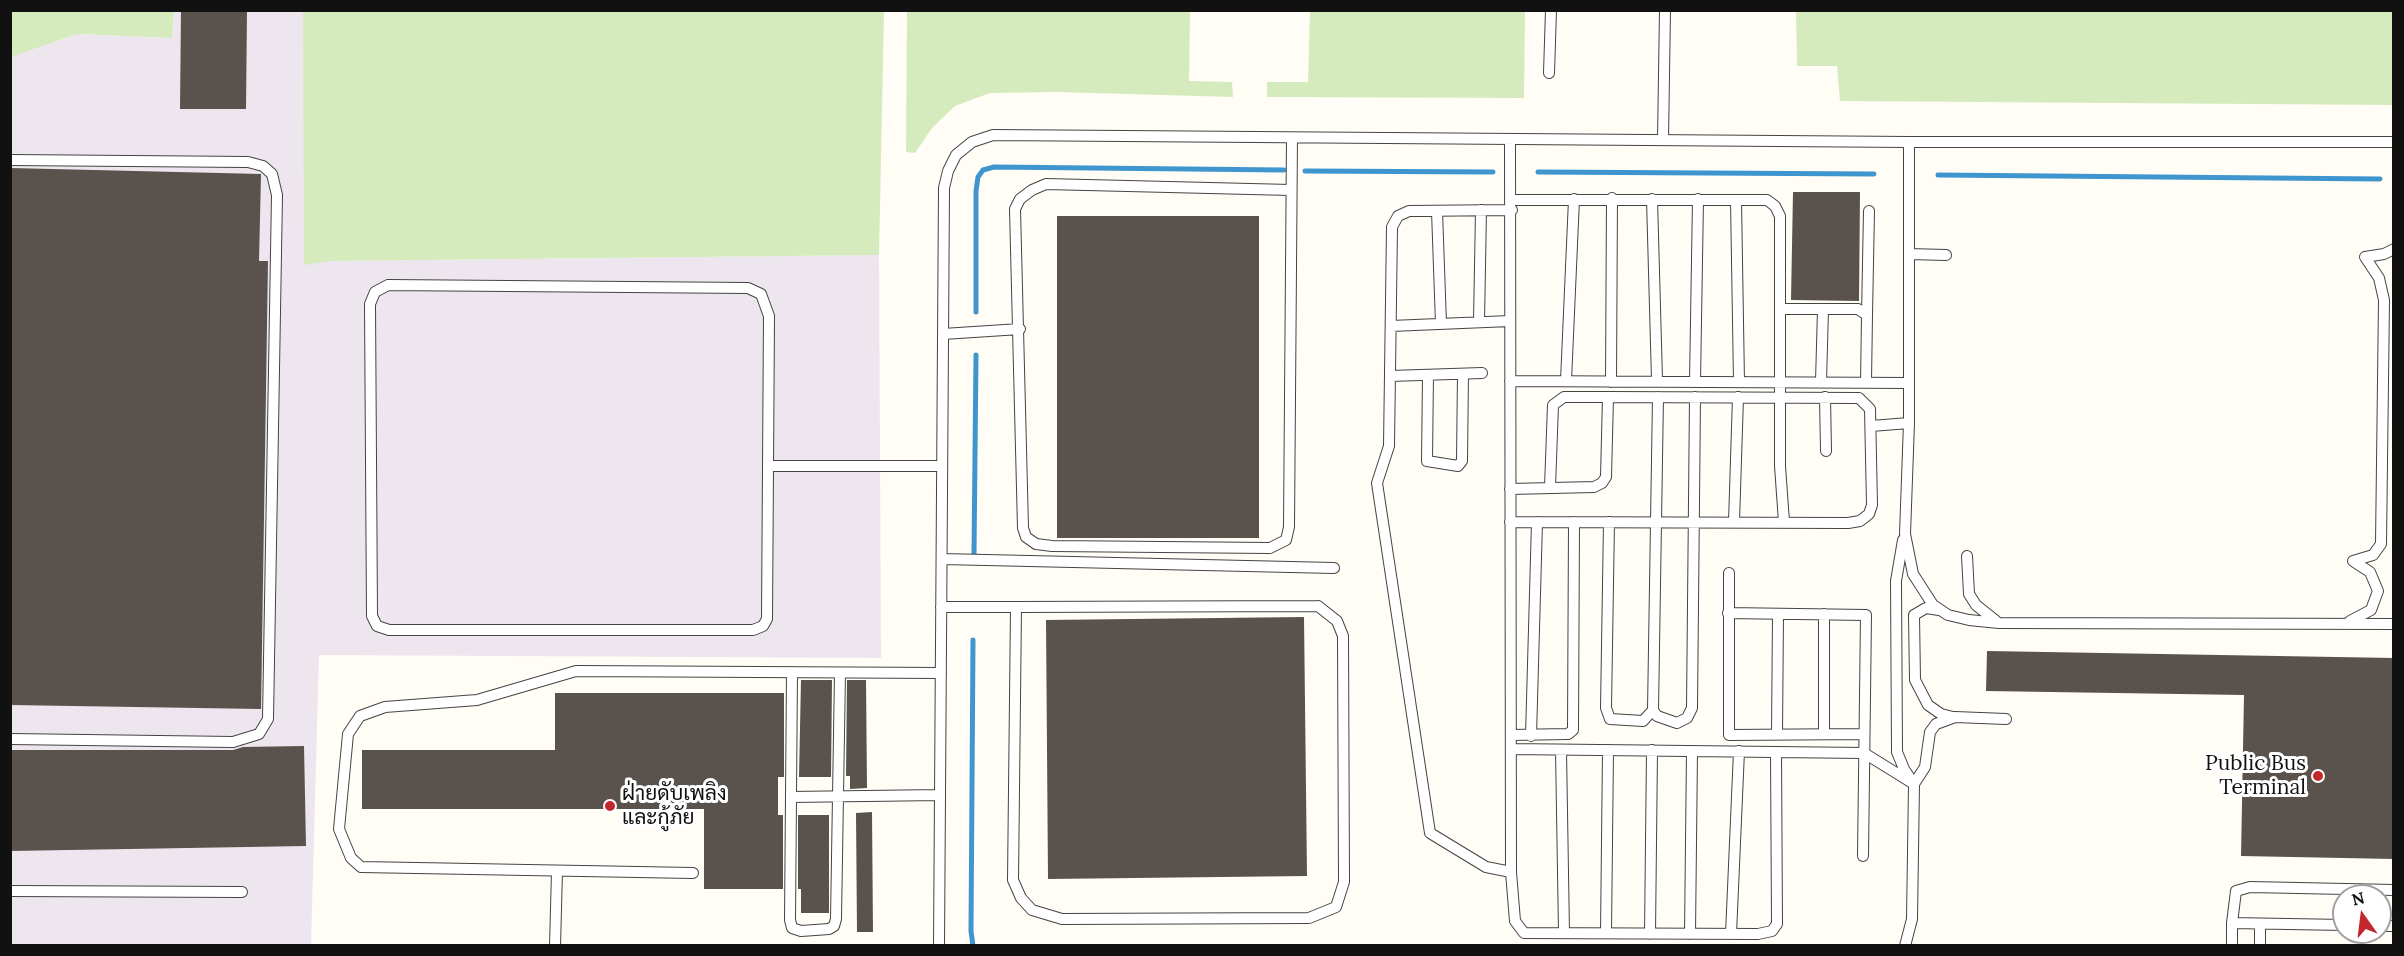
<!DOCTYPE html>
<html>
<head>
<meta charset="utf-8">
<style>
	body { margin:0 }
	#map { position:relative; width:2404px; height:956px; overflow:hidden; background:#fffdf5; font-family:Lora,serif }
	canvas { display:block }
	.frame { position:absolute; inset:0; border:12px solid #111; pointer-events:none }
	.north { position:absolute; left:2332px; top:884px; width:60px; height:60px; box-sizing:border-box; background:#fff; border:2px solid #a0a0a0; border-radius:50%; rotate:346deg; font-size:16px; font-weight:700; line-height:24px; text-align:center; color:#111 }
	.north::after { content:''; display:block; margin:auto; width:21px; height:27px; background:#c4262e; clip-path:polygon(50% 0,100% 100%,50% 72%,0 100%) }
</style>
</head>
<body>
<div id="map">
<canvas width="2404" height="956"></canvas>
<div class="frame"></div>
<div class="north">N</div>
</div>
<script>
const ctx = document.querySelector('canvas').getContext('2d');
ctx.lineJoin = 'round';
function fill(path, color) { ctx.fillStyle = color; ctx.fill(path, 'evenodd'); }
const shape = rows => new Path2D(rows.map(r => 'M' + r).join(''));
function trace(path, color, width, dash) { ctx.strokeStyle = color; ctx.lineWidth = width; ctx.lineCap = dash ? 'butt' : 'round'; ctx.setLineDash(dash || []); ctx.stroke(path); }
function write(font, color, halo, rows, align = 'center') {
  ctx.font = font + ' Lora,Sarabun,serif'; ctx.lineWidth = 6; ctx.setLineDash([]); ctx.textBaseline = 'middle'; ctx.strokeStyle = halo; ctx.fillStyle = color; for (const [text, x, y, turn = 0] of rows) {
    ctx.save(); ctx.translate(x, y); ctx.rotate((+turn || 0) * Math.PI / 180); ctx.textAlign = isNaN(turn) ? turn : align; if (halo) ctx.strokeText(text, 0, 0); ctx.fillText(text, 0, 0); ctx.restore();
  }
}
fill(shape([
	[174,11,331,11,330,261,879,255,881,658,319,655,311,945,11,945,10,57,77,34,172,38]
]), '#eee6ef');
fill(shape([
	[10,11,174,11,172,38,77,34,11,57],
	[303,11,884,11,879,255,330,261,304,265],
	[907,11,1190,11,1189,81,1232,82,1233,97,1056,92,990,93,955,106,932,128,915,153,906,152],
	[1310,11,1525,11,1524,98,1267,97,1267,82,1308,82],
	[1796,11,2393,11,2393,105,1840,101,1837,66,1797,66]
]), '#d5ebbd');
trace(shape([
	[1305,171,1493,172],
	[1538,172,1874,174],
	[1938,175,2380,179],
	[976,312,976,191,978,177,983,170,994,167,1284,170],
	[974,554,976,355],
	[973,640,971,931,973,946]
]), '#3f96cf', 5);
fill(shape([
	[181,10,247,10,246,109,180,109],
	[10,168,261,174,259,261,268,261,261,709,10,705],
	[1793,192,1860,192,1859,301,1791,300],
	[1057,216,1259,216,1259,538,1057,538],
	[1304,617,1307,876,1048,879,1046,620],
	[1987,651,2394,658,2394,859,2241,856,2244,695,1986,691],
	[801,680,832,680,831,777,799,777],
	[847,680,866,680,867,788,850,789,850,776,846,776],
	[555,693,784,693,784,777,778,777,778,815,783,815,783,889,704,889,704,809,362,809,362,750,555,750],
	[304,746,306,846,10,851,10,750,233,750,243,747],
	[872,812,873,932,857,932,856,813],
	[798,815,829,815,829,913,801,913,801,889,798,889]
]), '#5a524d');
const lane = shape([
	[1549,73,1551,10],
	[1510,139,1511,872,1515,921,1524,933,1758,934,1772,931,1777,924,1776,752],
	[1663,140,1665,10],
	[1909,142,1909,423,1905,534,1913,574,1933,605,1948,615,1969,620,1999,623,2394,624],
	[10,160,248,162,263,166,272,174,277,195,268,719,259,734,233,742,10,739],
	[1291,190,1046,184,1032,190,1020,199,1015,209,1023,528,1026,537,1036,544,1052,546,1270,548,1286,540,1289,527,1292,138],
	[1652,199,1657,380],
	[1512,200,1767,200,1775,206,1780,216,1780,466,1784,522],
	[1736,200,1739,382],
	[1437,211,1441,324],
	[1909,254,1946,255],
	[388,285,748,288,761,294,769,316,767,619,763,626,753,630,389,630,377,626,372,616,370,304,375,292,388,285],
	[1781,309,1858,309,1867,315,1866,382],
	[1867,315,1869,211],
	[1479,322,1481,210],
	[1391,326,1510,321],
	[943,334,1020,329],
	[1428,375,1427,461,1458,466,1462,461,1463,374],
	[1390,376,1482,373],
	[1510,381,1909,383],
	[1566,381,1574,199],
	[1611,382,1612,198],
	[1695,382,1698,199],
	[1821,382,1823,309],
	[1825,397,1826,451],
	[1871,426,1909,423],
	[768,466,942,466],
	[1550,487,1553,405,1564,397,1608,397],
	[1510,489,1594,487,1602,483,1606,477,1608,397,1859,398,1870,409,1872,505,1869,514,1860,521,1848,523,1510,522],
	[1609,522,1606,708,1610,719,1643,721,1653,710,1658,397],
	[1734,522,1738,397],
	[1903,540,1896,581,1897,752,1904,769,1914,784,1912,919,1905,946],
	[1967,556,1969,594,1976,605,1996,621],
	[942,559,1334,568],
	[1729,573,1729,735,1864,734],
	[1318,606,1337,621,1343,636,1344,882,1336,907,1309,918,1062,919,1032,910,1021,898,1013,880,1016,607,1318,606],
	[941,607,1016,607],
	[1939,610,1926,608,1914,615,1915,680,1928,705,1941,714,1953,717],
	[1728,613,1866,615,1863,856],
	[2350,621,2371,610,2378,591,2370,572,2353,561,2373,555,2381,544,2384,300,2379,278,2365,257,2384,254,2394,249],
	[792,672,790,920,792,928,801,931,829,929,834,926,836,919,840,673],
	[1653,710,1657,716,1677,723,1687,718,1692,708,1695,397],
	[1777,734,1778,614],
	[1824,734,1824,614],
	[1511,735,1568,734,1573,730,1574,522],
	[1531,736,1537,522],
	[1511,749,1864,753,1914,784,1925,767,1930,732,1936,724,1955,717,2006,719],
	[1561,750,1564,933],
	[791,797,940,795],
	[1511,872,1486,867,1430,833,1377,483,1389,446,1392,227,1398,216,1409,211,1512,210],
	[693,873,361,867,351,858,339,829,348,734,360,716,385,707,477,700,576,671,941,673],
	[10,891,242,892],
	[2344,925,2232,923,2236,891,2250,887,2394,890],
	[2380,926,2394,926],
	[1606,933,1608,750],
	[1650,934,1652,750],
	[1690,934,1692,751],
	[1731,934,1739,751],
	[555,946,557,871],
	[939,946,944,188,948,171,956,155,972,142,993,135,1909,142,2394,142],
	[2232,946,2232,923],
	[2260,946,2260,924]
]);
trace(lane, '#444', 12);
trace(lane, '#fff', 10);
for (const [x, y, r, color] of [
	[2318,776,6,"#c4262e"],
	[610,806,6,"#c4262e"]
]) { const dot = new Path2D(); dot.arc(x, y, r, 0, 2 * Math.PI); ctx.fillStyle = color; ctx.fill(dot); trace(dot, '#fff', 2); }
write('21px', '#111', '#fff', [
	["Public Bus",2306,764],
	["Terminal",2306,788],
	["ฝ่ายดับเพลิง",622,794,"left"],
	["และกู้ภัย",622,818,"left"]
], 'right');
</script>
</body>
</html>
